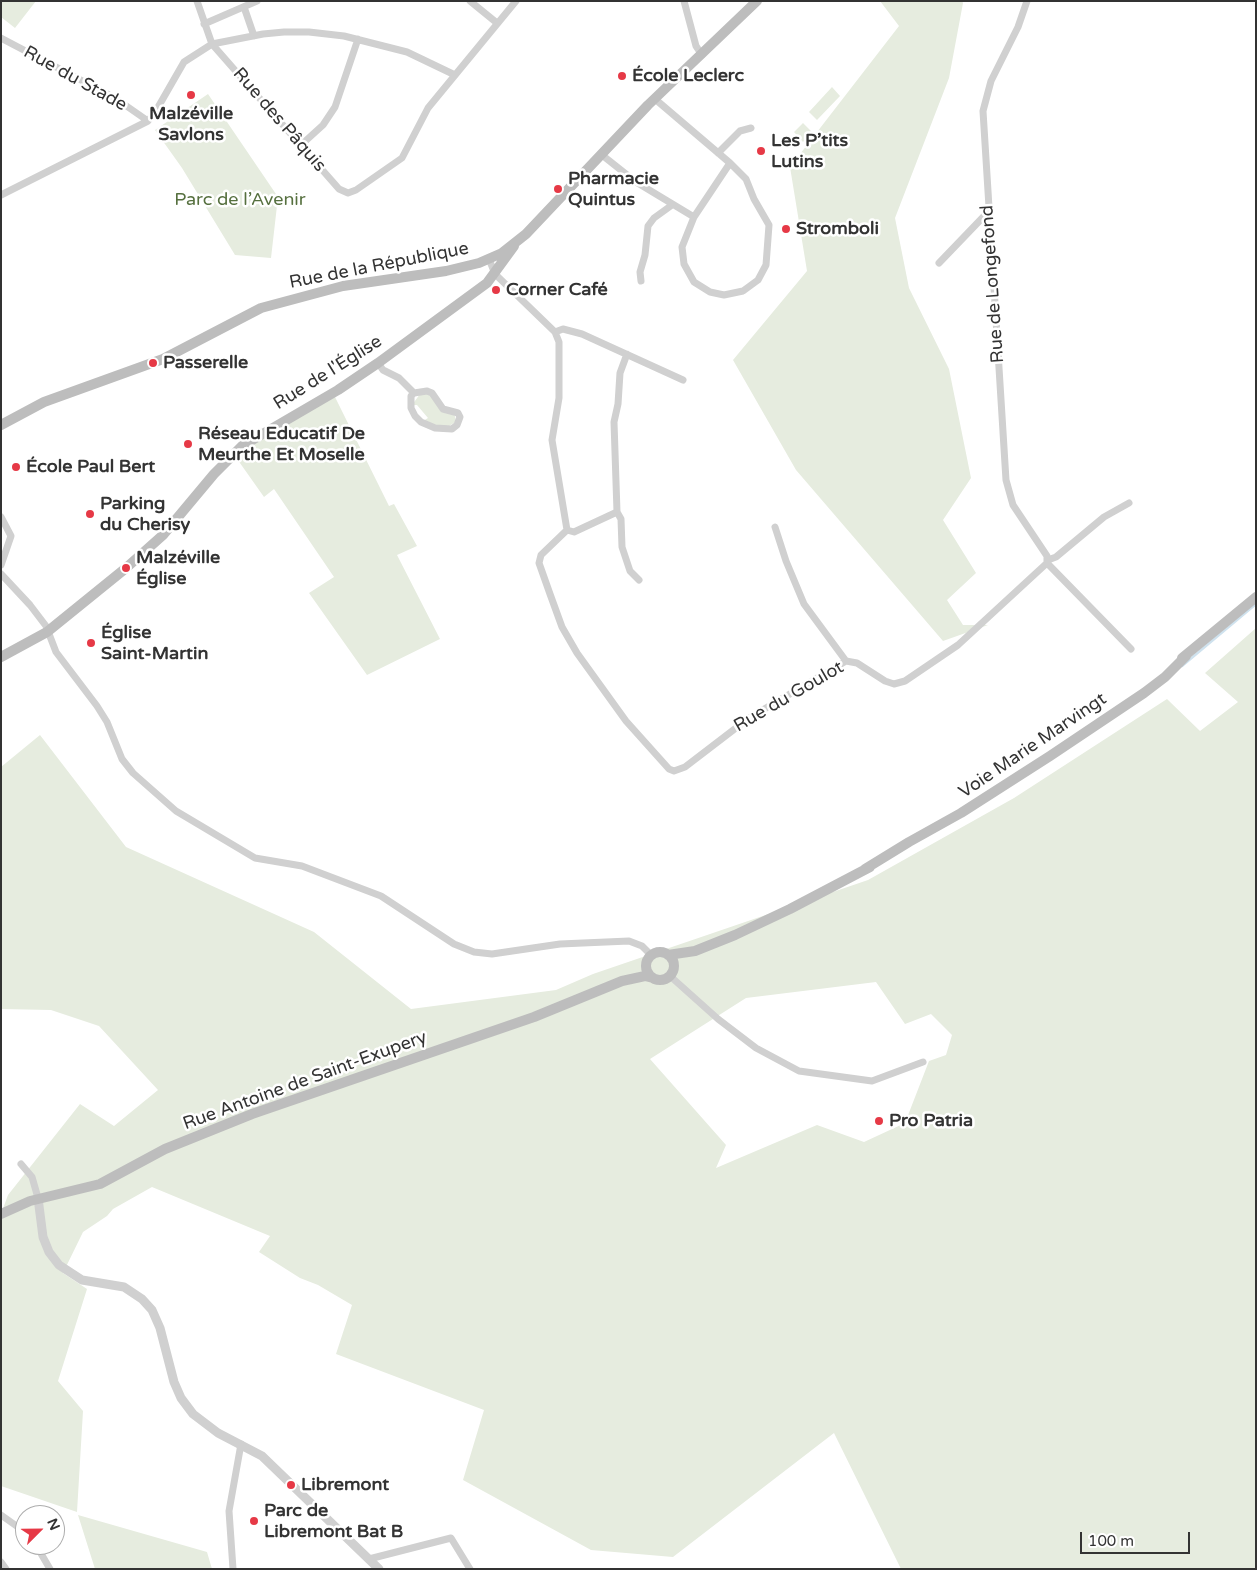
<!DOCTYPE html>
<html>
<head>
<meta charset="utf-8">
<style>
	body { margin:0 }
	#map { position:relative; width:1257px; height:1570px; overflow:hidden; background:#fff; font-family:"Varela Round",sans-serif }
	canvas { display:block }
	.frame { position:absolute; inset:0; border:2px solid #333; pointer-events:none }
	.north { position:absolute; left:15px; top:1505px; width:50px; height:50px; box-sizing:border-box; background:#fff; border:1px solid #adadad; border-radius:50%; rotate:67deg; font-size:14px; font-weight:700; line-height:20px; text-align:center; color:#333 }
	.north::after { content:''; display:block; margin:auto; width:18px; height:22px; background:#e63946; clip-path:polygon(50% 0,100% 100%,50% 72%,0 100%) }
	.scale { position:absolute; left:1080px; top:1532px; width:110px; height:22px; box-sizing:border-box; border:2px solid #333; border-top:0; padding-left:6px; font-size:15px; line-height:18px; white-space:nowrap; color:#333; -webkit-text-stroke:4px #fff; paint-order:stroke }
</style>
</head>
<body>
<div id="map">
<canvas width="1257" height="1570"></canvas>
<div class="frame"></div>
<div class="north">N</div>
<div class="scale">100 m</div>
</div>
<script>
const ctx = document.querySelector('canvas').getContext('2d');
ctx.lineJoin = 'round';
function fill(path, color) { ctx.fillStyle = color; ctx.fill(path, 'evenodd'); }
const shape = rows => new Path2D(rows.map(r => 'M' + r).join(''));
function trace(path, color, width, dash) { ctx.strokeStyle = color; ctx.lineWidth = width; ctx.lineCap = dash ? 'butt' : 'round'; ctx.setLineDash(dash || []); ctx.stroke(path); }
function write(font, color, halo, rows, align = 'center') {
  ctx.font = font + ' "Varela Round",sans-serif'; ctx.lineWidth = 5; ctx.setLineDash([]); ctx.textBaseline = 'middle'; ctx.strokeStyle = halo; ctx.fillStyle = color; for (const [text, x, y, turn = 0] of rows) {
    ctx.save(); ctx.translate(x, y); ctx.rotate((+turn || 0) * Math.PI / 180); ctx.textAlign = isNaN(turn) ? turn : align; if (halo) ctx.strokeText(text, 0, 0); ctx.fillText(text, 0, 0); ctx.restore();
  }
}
fill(shape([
	[1,1,36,1,15,28,1,17],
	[880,1,962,1,963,3,949,78,895,218,909,288,949,369,971,478,943,520,976,573,947,600,963,625,988,625,943,641,796,470,733,360,807,271,790,167,899,26],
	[832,87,840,96,817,120,809,112],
	[208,94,278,197,271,258,235,255,182,168,155,130],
	[803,123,812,132,803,142,794,132],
	[420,394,429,394,455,416,456,421,454,423,449,426,432,426,423,421,428,418,417,405,412,405],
	[335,397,389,506,394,504,417,546,397,555,440,639,367,675,309,593,334,577,274,489,264,497,235,456,248,446],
	[1256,628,1256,1569,901,1569,834,1433,673,1557,591,1550,463,1480,484,1410,336,1354,352,1305,318,1285,300,1278,259,1252,270,1236,152,1187,113,1209,107,1216,83,1232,63,1273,87,1289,58,1381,83,1411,77,1512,1,1486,1,1214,8,1195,80,1104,114,1126,158,1090,99,1026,51,1010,1,1009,1,767,40,735,126,847,314,932,411,1009,556,990,593,974,868,880,1014,798,1167,699,1200,731,1238,702,1205,673],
	[876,982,905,1024,931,1014,952,1035,946,1055,929,1061,905,1123,864,1142,817,1125,716,1168,726,1145,650,1059,746,998],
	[78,1515,207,1552,212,1569,95,1569]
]), '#e6ecdf');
trace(shape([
	[1182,666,1256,604]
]), '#cfe2ee', 2.5);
trace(shape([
	[197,1,212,44,339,189,348,193,356,190,402,158,428,108,516,1],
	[470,1,497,23],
	[684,1,696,46,702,55],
	[1027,1,1018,27,991,81,983,111,1006,480,1013,505,1047,556,1047,563],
	[244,7,254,36],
	[204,24,257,1],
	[1,38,115,98,148,121],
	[301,145,323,125,335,107,358,39],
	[718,153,740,131,751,128],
	[602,155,636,182,694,217,730,163,655,99],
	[1,195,148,121,157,109,184,62,212,44,263,34,284,32,309,32,344,36,407,52,455,75],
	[694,217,682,247,684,264,694,282,710,292,724,295,743,291,758,280,766,265,769,225,754,199,746,179,730,163],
	[489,259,495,274,555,332,559,342,559,398,552,440,567,530,541,555,539,563,550,594,562,627,577,653,626,721,669,769,674,771,685,767,749,718,846,661,857,663,885,681,894,684,905,681,958,645,1047,563],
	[939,263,988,212],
	[641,281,640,272,645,255,648,226,654,218,672,205],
	[555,332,563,329,582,334,683,380],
	[627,354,620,373,618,404,614,422,617,512,621,519,622,547,630,571,639,580],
	[378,363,383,370,399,378,414,393],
	[427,391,432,393,443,409,458,413,460,417,457,425,452,429,435,428,421,422,415,416,411,408,411,396,414,393,427,391],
	[1,517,11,536,1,565],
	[775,527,786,561,804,604,846,661],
	[567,530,574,532,617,512],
	[1048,560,1056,557,1104,517,1129,503],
	[1047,563,1131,649],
	[1,574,30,605,46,626,56,652,97,706,107,722,122,759,133,773,176,811,255,858,302,866,381,896,454,944,474,952,492,954,560,944,629,941,642,946,651,955],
	[670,976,718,1019,756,1048,799,1071,872,1081,923,1062],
	[21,1164,32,1177,38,1198],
	[1,1515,25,1532],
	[36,1545,50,1569],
	[369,1559,451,1538,470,1569],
	[1,1562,6,1569],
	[233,1569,229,1511,241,1444]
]), '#d0d0d0', 7);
trace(shape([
	[38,1198,43,1237,49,1252,59,1265,82,1280,124,1287,142,1299,152,1310,160,1328,174,1382,181,1398,193,1414,218,1433,262,1456,379,1569]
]), '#d0d0d0', 9);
trace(shape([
	[1,425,44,402,163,359,261,308,343,286,446,271,479,263,502,253,526,234,648,105,757,1],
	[1,657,47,632,126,568,163,535,214,474,242,446,338,390,378,363,487,283,514,246],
	[1182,658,1256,597],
	[865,869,909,842,961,813,1050,756,1144,693,1165,677,1186,656],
	'646 966a14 14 0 1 1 28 0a14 14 0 1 1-28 0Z',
	[668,955,695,951,735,935,790,909,870,867],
	[1,1214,30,1201,100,1184,165,1149,252,1114,534,1017,622,981,645,976,653,978]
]), '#bdbdbd', 10);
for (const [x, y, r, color] of [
	[622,76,5,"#e63946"],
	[191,95,5,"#e63946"],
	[761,151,5,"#e63946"],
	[558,189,5,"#e63946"],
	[786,229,5,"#e63946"],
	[496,290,5,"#e63946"],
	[153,363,5,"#e63946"],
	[188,444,5,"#e63946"],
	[16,467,5,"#e63946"],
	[90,514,5,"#e63946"],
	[126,568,5,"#e63946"],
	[91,643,5,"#e63946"],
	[879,1121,5,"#e63946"],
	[291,1485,5,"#e63946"],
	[254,1521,5,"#e63946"]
]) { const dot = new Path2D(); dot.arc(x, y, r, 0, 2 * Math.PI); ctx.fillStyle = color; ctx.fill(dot); trace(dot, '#fff', 2); }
write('bold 18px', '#333', '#fff', [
	["École Leclerc",632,76],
	["Malzéville",191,114,"center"],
	["Savlons",191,135,"center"],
	["Les P’tits",771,141],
	["Lutins",771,162],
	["Pharmacie",568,179],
	["Quintus",568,200],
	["Stromboli",796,229],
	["Corner Café",506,290],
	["Passerelle",163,363],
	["Réseau Educatif De",198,434],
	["Meurthe Et Moselle",198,455],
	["École Paul Bert",26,467],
	["Parking",100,504],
	["du Cherisy",100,525],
	["Malzéville",136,558],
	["Église",136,579],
	["Église",101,633],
	["Saint-Martin",101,654],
	["Pro Patria",889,1121],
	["Libremont",301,1485],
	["Parc de",264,1511],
	["Libremont Bat B",264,1532]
], 'left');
write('18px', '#333', '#fff', [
	["Rue du Stade",75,79,29],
	["Rue des Pâquis",279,120,49],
	["Rue de la République",379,266,-11],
	["Rue de Longefond",993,284,-94],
	["Rue de l'Église",328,373,-32],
	["Rue du Goulot",789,697,-30],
	["Voie Marie Marvingt",1033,746,-34],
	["Rue Antoine de Saint-Exupery",305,1081,-20]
]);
write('18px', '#56703f', '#fff', [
	["Parc de l’Avenir",240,200]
]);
</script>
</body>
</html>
